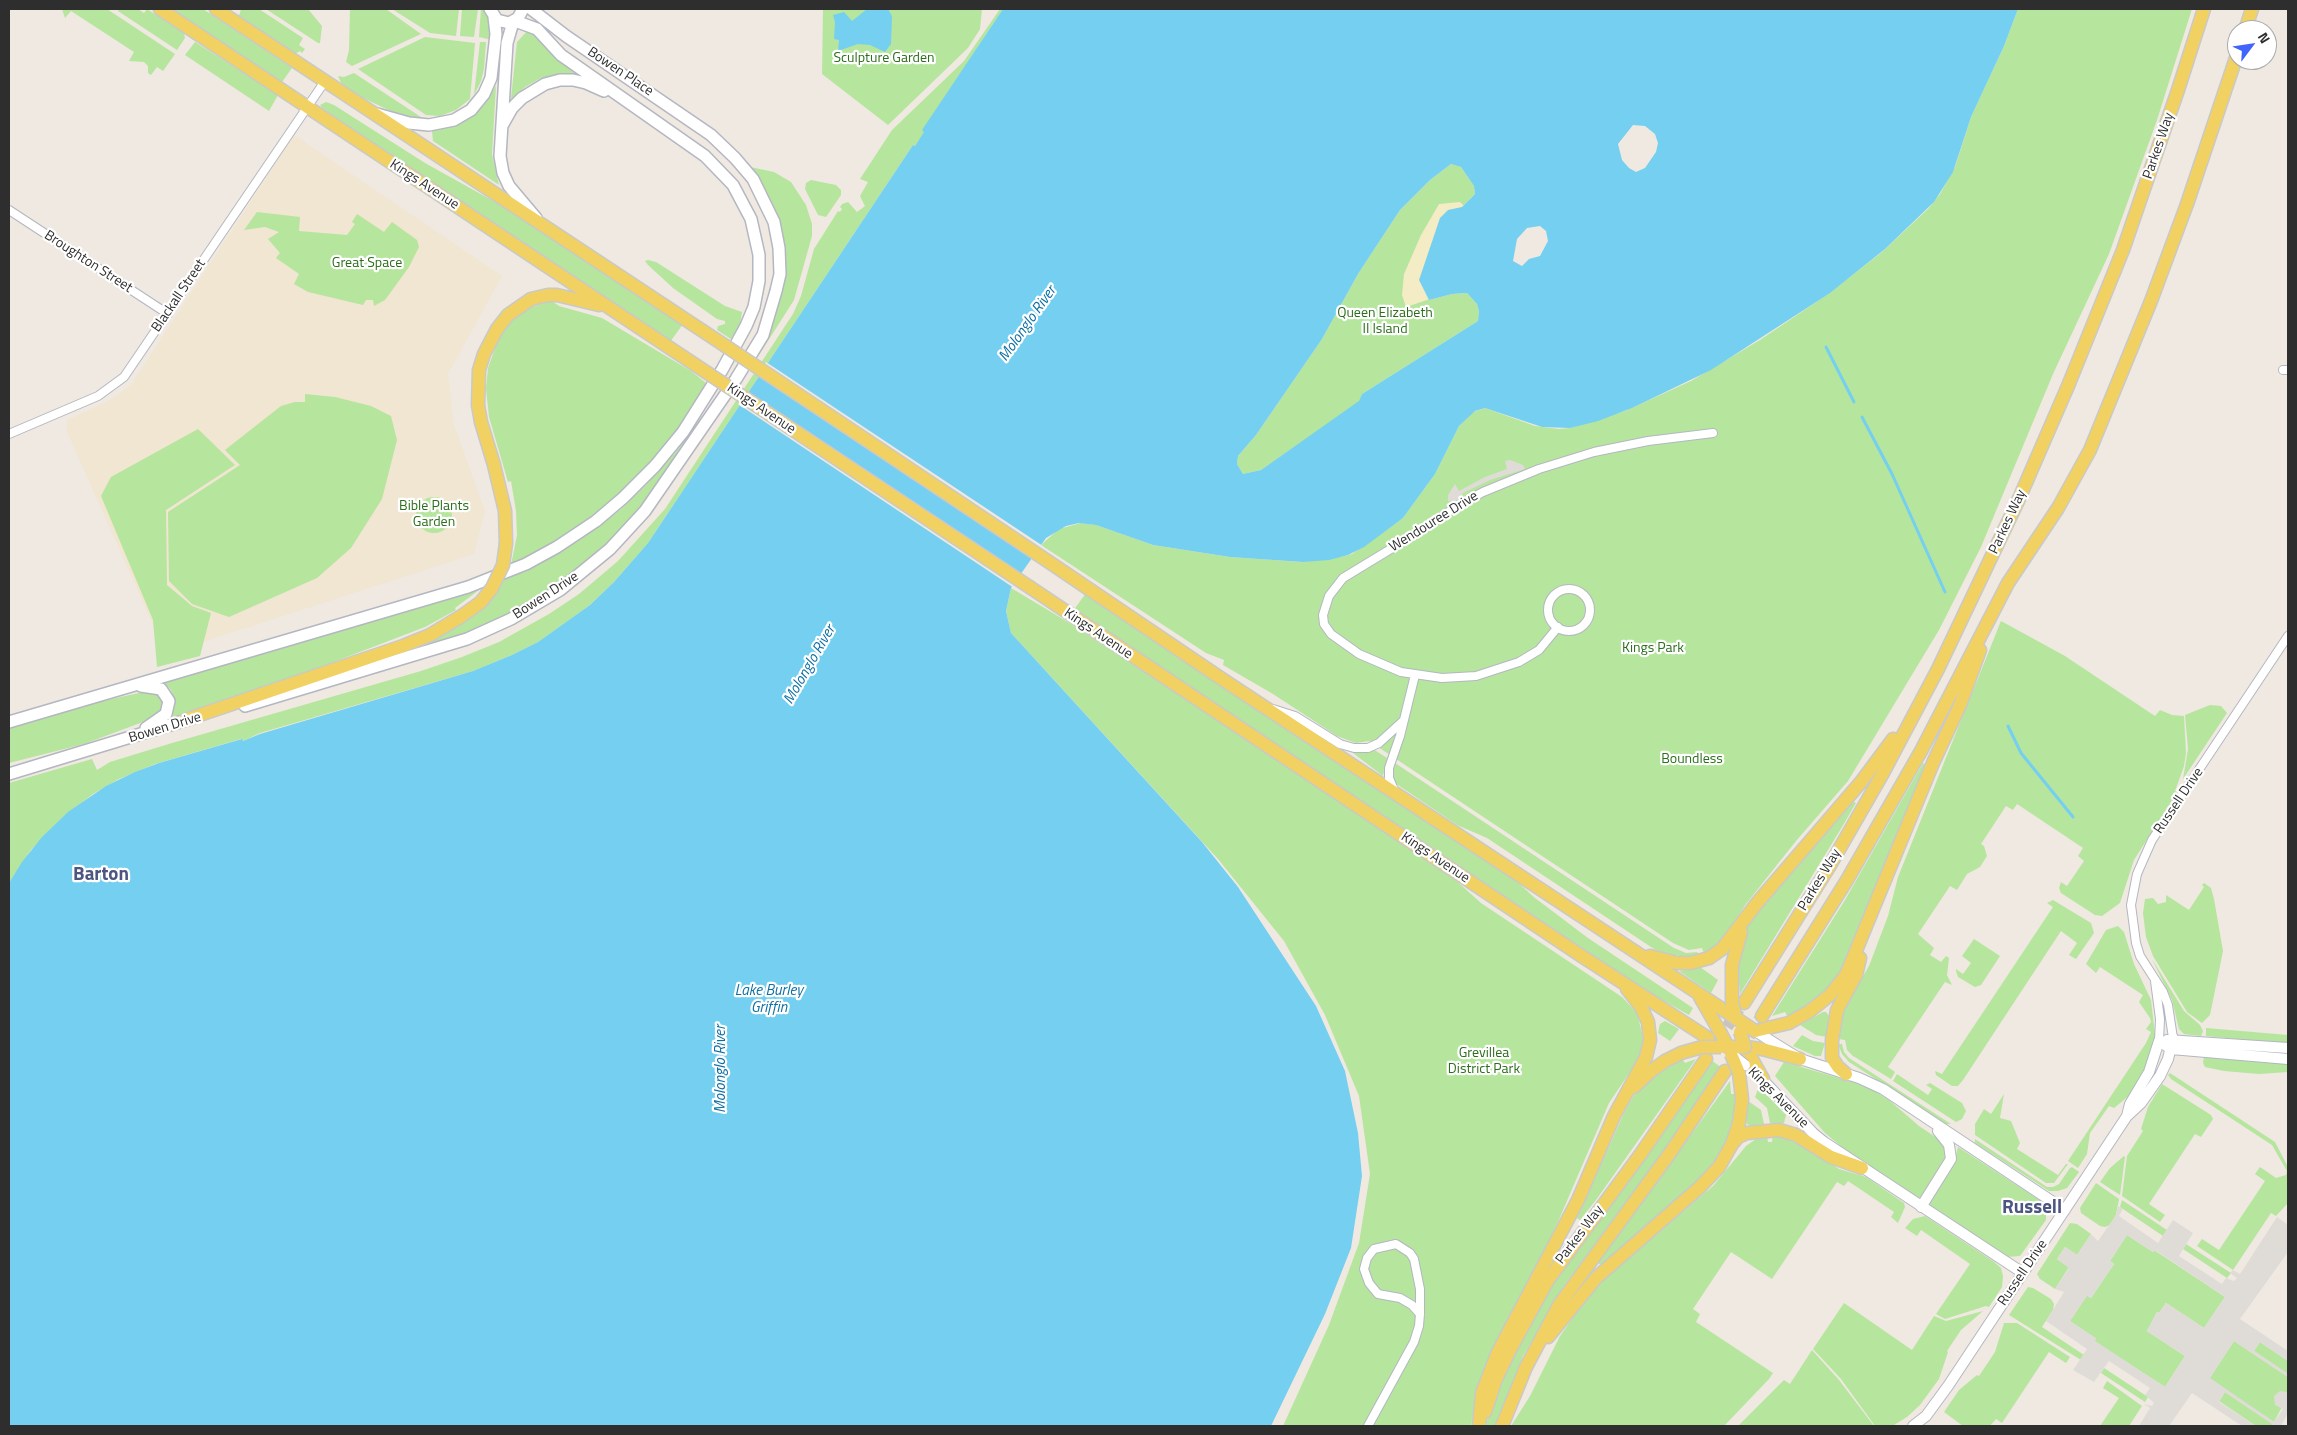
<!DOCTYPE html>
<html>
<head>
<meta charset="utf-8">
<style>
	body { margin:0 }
	#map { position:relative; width:2297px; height:1435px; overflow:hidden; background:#efe9e1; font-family:"Titillium Web",sans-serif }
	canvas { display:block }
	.frame { position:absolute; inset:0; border:10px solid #2e2e2e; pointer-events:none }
	.north { position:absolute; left:2227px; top:20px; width:50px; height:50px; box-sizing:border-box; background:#fff; border:1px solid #ababab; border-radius:50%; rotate:59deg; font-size:14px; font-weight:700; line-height:20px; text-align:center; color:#2e2e2e }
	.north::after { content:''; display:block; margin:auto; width:18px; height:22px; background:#4264fb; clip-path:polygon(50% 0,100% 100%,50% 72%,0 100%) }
</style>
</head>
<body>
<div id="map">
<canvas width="2297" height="1435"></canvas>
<div class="frame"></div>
<div class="north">N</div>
</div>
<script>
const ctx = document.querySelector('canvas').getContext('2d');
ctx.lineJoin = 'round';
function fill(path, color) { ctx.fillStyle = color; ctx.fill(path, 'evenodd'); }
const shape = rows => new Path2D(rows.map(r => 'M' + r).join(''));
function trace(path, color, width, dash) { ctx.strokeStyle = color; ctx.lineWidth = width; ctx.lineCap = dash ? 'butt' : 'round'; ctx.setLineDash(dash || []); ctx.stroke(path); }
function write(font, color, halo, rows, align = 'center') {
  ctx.font = font + ' "Titillium Web",sans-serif'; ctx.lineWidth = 4.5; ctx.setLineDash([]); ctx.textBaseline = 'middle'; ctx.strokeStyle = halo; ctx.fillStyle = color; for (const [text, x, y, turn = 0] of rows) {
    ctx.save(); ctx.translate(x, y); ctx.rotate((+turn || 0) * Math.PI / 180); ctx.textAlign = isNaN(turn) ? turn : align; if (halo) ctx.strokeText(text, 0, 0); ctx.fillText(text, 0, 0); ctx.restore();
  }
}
fill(shape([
	[294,135,502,276,448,374,454,425,485,511,474,554,166,654,67,432,67,420,105,403,131,385]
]), '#f0e6d1');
fill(shape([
	[62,9,107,9,175,54,163,71,157,67,151,75,148,73,148,66,144,62,129,61,134,52,71,11,65,18],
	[119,9,138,9,144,13,147,9,184,33,185,38,177,50,118,11],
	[172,9,203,9,292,68,282,82],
	[241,9,259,9,303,38,299,45,305,49,302,53,300,51,295,54,239,16],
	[266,9,308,9,322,26,320,43,318,43],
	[350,9,386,9,421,34,352,66,346,62,349,50],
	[392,9,459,9,456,36,430,33],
	[462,9,478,9,474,37,460,36],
	[481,9,485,9,489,21,491,31,490,39,488,39,479,37],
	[823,9,982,9,980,29,968,48,888,125,822,74],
	[1000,9,1003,9,923,130,925,132,915,146,913,145,648,543,614,582,590,605,538,642,512,655,473,671,260,733,243,741,241,739,155,764,119,779,93,794,62,818,31,850,9,883,9,783,92,759,97,770,110,762,172,743,421,671,462,657,499,642,549,614,579,594,618,561,665,509,793,314,801,296,814,249,838,211,840,212,842,209,840,207,842,204,848,202,857,212,865,206,860,196,868,182,860,179,892,130,964,61],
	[2018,9,2192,9,2157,120,2109,254,2053,374,1981,547,1939,630,1848,781,1796,841,1746,904,1720,943,1704,954,1702,948,1689,950,1673,943,1369,741,1356,743,1337,736,1273,694,1223,665,1224,660,1206,653,1041,545,1059,529,1081,523,1096,525,1153,545,1230,557,1302,562,1345,556,1352,554,1403,518,1435,474,1459,426,1473,412,1485,408,1535,426,1559,429,1570,428,1625,411,1691,381,1760,340,1828,294,1882,252,1928,209,1940,194,1955,167,1971,117,2004,46],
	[529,29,535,32,557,57,555,59,577,73,541,78,525,87,512,99,511,98,517,42],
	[425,37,475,43,470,99,456,110,440,116,426,115,358,69],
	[195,42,278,95,269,111,185,55],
	[480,42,486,42,484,69,481,81,474,95],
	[354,73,424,119,403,117,355,94,342,85,338,76,344,77],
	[496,86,492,154,499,185,433,141,432,131,454,126,472,116,483,106],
	[326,102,334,105,425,163,522,217,683,324,670,342,322,108,320,105],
	[1451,164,1461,167,1474,186,1475,194,1462,207,1429,300,1452,294,1467,293,1477,304,1479,311,1478,321,1362,394,1359,402,1261,470,1243,474,1237,464,1238,456,1256,435,1322,339,1358,274,1400,210,1430,180],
	[750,167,774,172,791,182,806,205,812,224,812,236,794,300,759,355,757,353,770,330,779,301,783,259],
	[811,180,836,185,841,190,841,195,826,217,818,215,805,189,806,183],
	[257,212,300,217,299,231,347,235,355,224,352,222,357,214,384,232,392,222,417,240,419,247,409,267,385,300,374,306,373,300,366,300,363,305,308,292,294,284,299,274,276,258,280,253,268,239,279,232,265,227,244,230],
	[648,260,656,262,725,306,742,312,740,324,731,339,717,330,718,326,725,324,725,321,717,319,673,288,648,265,645,261],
	[552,301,559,306,602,318,691,371,706,383,684,423,670,443,605,508,550,546,511,565,517,535,516,511,511,481,508,482,489,417,486,389,488,368,498,340,512,319,527,308],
	[305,394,335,397,371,406,391,416,397,440,382,499,351,548,317,578,229,617,192,604,169,581,168,512,240,465,225,450,281,406,295,402,305,402],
	[702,416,707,419,648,504,578,573,492,626,314,683,430,637,497,590,504,580,548,558,579,540,621,509,645,486,676,452],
	[198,429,235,465,166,510,167,585,192,606,211,613,200,656,157,667,153,620,101,496,111,477],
	'416 515a18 18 0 1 1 36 0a18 18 0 1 1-36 0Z',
	[1011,588,1073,625,1451,876,1481,903,1622,997,1637,1013,1643,1037,1640,1057,1609,1103,1551,1238,1477,1390,1471,1426,1283,1426,1329,1325,1359,1243,1370,1174,1359,1096,1325,1015,1284,941,1218,859,1011,633,1006,611],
	[479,590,455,608,456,610,425,627,253,693,172,719,175,700,171,690,163,682,164,681],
	[1086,593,1514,879,1535,898,1588,938,1693,1008,1689,1015,1641,988,1073,611],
	[2001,621,2065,656,2155,716,2160,710,2172,715,2184,716,2186,753,2184,766,2175,791,2177,792,2134,860,2120,903,2102,916,2095,915,2061,893,2059,888,2061,882,2067,886,2084,861,2078,856,2083,848,2017,804,2013,810,2006,806,1981,844,1984,846,1987,856,1980,867,1967,874,1957,890,1950,886,1918,934,1934,948,1930,955,1941,962,1946,956,1949,958,1947,975,1952,985,1945,982,1888,1067,1895,1072,1891,1079,1853,1056,1847,1050,1845,1040,1838,1039,1843,1010,1869,966,1888,916,1898,877],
	[148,691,157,692,165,702,159,716,84,744,9,763,9,728,75,707],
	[2210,705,2221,706,2227,713,2183,779,2188,749,2185,715],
	[1373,749,1387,758,1383,776,1353,753],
	[1392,761,1674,948,1686,953,1697,952,1699,955,1679,958,1678,955,1667,955,1657,951,1487,838,1457,825,1395,783,1391,778],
	[1923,763,1927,765,1841,971,1830,987,1806,1006,1787,1016,1785,1012,1772,1016,1845,900],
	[1852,801,1856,803,1839,832,1740,994,1739,981,1734,980,1744,930,1751,919],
	[2204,883,2211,888,2214,899,2223,951,2210,1015,2202,1023,2187,1012,2153,956,2146,937,2143,913,2145,899,2153,898,2158,904,2166,902,2166,895,2189,910,2204,887,2202,885],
	[2053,900,2091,923,2094,933,2076,959,2069,955,2077,943,2061,931,1963,1080,1958,1086,1952,1086,1936,1075,1935,1071,1942,1074,2053,907,2047,903],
	[2118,926,2124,932,2134,964,2151,1000,2155,1035,2149,1062,2130,1095,2114,1108,2109,1106,2090,1133,2087,1154,2078,1168,2068,1161,2146,1043,2151,1032,2146,1029,2151,1022,2150,1018,2139,1002,2143,995,2100,967,2096,973,2086,964,2106,930],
	[1974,939,2000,956,1981,985,1975,987,1958,977,1956,971,1956,969,1963,974,1971,963,1962,956],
	[2152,959,2184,1011,2200,1025,2203,1031,2201,1036,2184,1034,2179,1029,2172,1000],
	[1700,967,1718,980,1711,993,1679,971],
	[1823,1012,1826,1012,1829,1016,1827,1037,1816,1035,1800,1025],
	[1665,1021,1679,1029,1670,1041,1658,1033,1660,1024],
	[2206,1028,2288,1035,2288,1044,2206,1036],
	[1802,1035,1813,1041,1825,1043,1821,1056,1815,1056,1793,1046],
	[1838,1044,1842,1044,1844,1052,1849,1058,1951,1124,1946,1124,1849,1062,1842,1054],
	[2204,1056,2288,1064,2288,1072,2259,1074,2224,1071,2205,1067,2203,1063],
	[1682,1058,1685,1063,1696,1059,1596,1200,1580,1220,1577,1218,1624,1113,1634,1095,1659,1071],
	[1711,1060,1722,1068,1675,1135,1563,1287,1523,1356,1495,1426,1485,1426,1504,1374,1548,1288],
	[1784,1062,1853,1082,1873,1090,1889,1100,1919,1126,1943,1142,1948,1155,1923,1196,1918,1198,1913,1196,1843,1148,1825,1133,1775,1076],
	[2170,1073,2275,1142,2288,1167,2287,1204,2276,1216,2271,1213,2233,1270,2197,1246,2202,1239,2219,1250,2265,1181,2255,1174,2260,1167,2276,1178,2286,1175,2287,1171,2272,1145,2171,1079,2168,1075],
	[1897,1074,1928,1095,1932,1089,1926,1085,1930,1083,1962,1103,1966,1111,1962,1119,1956,1122,1893,1081],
	[1730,1081,1731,1094,1736,1094,1735,1112,1727,1139,1716,1159,1700,1178,1602,1266,1598,1263],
	[2162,1084,2211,1115,2213,1119,2201,1137,2195,1134,2149,1204,2165,1215,2160,1222,2122,1196,2127,1156,2143,1131,2141,1129,2148,1107],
	[1759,1087,1786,1115,1784,1123,1770,1123,1767,1108,1755,1097],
	[2004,1094,2000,1118,2011,1121,2020,1143,2017,1149,2058,1175,2066,1164,2068,1164,2054,1183,2046,1183,1975,1135,1975,1124,1984,1109,1991,1114],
	[1748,1101,1761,1110,1764,1124,1751,1126,1747,1124,1746,1120],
	[1773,1135,1790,1138,1790,1141,1805,1146,1839,1169,1866,1177,1904,1203,1905,1207,1898,1223,1891,1217,1894,1212,1848,1181,1844,1186,1837,1182,1772,1279,1731,1252,1693,1309,1700,1314,1696,1322,1773,1373,1769,1379,1725,1425,1511,1426,1530,1396,1560,1336,1586,1299,1612,1272,1713,1186,1746,1146,1756,1139,1767,1136,1768,1142,1772,1142],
	[1975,1139,2047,1187,2053,1187,2059,1184,2070,1168,2072,1167,2079,1172,2067,1188,2058,1191,2049,1191,1975,1143],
	[1958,1147,2041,1201,2046,1207,2046,1220,2020,1256,2007,1257,1928,1206,1928,1203,1953,1166],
	[2124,1156,2125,1157,2120,1195,2100,1182,2110,1168],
	[2096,1183,2119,1199,2116,1215,2110,1225,2105,1227,2100,1226,2081,1213,2080,1208],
	[2122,1200,2167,1230,2163,1236,2120,1207],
	[1925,1216,1993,1261,2001,1268,2003,1276,2002,1287,1989,1307,1986,1306,1945,1319,1936,1314,1970,1264,1921,1230,1917,1236,1905,1228,1913,1219],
	[2070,1223,2077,1224,2091,1234,2077,1255,2065,1247,2057,1259,2069,1267,2055,1289,2040,1279,2037,1274],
	[2127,1235,2153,1252,2154,1250,2225,1297,2204,1328,2166,1303,2159,1313,2157,1312,2147,1331,2185,1356,2165,1387,2094,1341,2096,1339,2070,1321,2087,1295,2091,1298,2114,1264,2110,1261],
	[2186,1244,2231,1273,2227,1278,2183,1249],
	[2028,1287,2033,1288,2051,1299,2054,1304,2053,1310,2042,1327,2084,1355,2081,1360,2009,1315],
	[1844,1303,1912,1350,1934,1316,1946,1321,1983,1311,1961,1330,1947,1351,1948,1352,1939,1379,1920,1405,1907,1417,1894,1425,1875,1426,1841,1379,1813,1349],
	[2004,1323,2017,1323,2070,1357,2066,1363,2049,1352,2002,1423,1996,1419,1990,1426,1963,1426,1944,1412,1959,1390,1977,1375,1979,1376,1995,1352],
	[2234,1341,2288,1377,2288,1396,2274,1422,2209,1379],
	[2260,1342,2288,1361,2288,1374,2254,1351],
	[1812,1350,1839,1380,1874,1426,1738,1426,1784,1380,1790,1384],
	[2104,1368,2148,1397,2145,1402,2101,1373],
	[2107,1381,2142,1406,2129,1426,2100,1426,2119,1398,2103,1388],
	[2225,1392,2273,1424,2271,1426,2256,1426,2219,1401]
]), '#b6e59e');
fill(shape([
	[1460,202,1465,207,1430,299,1406,307,1402,295,1404,274,1421,235,1439,204]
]), '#f3ecc5');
fill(shape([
	[1505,461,1510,460,1523,465,1525,469,1490,480,1463,493,1456,502,1448,501,1448,495,1455,484,1459,491,1485,477,1507,469],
	[2118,1206,2123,1209,2119,1216,2158,1243,2173,1220,2193,1233,2179,1256,2222,1284,2226,1278,2234,1281,2237,1278,2230,1273,2233,1270,2240,1274,2277,1217,2288,1225,2288,1252,2240,1319,2288,1351,2288,1361,2260,1342,2254,1351,2288,1374,2288,1377,2234,1341,2210,1378,2274,1422,2283,1409,2275,1405,2274,1396,2280,1391,2286,1392,2288,1394,2288,1413,2281,1426,2271,1426,2272,1424,2225,1392,2219,1402,2256,1426,2242,1426,2192,1393,2169,1426,2139,1426,2150,1408,2144,1404,2152,1406,2154,1403,2145,1395,2150,1388,2109,1361,2094,1382,2073,1370,2087,1349,2046,1321,2064,1292,2055,1289,2069,1268,2057,1259,2065,1247,2077,1255,2091,1234,2098,1241,2116,1215],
	[2127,1235,2153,1252,2155,1250,2225,1297,2204,1328,2166,1303,2159,1313,2157,1312,2147,1331,2185,1356,2165,1387,2095,1341,2096,1338,2070,1321,2087,1296,2091,1298,2114,1264,2110,1261]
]), '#dfdcd8');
fill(shape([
	[867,9,888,9,892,16,891,44,885,52,870,45,858,44,838,51,839,40,834,39,835,22,833,15,844,12,852,21],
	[1003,9,2018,9,2004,46,1971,117,1953,172,1934,202,1885,249,1830,293,1711,370,1632,408,1598,421,1570,428,1542,427,1485,408,1475,411,1459,426,1435,474,1403,518,1364,547,1348,555,1329,560,1303,562,1230,557,1153,545,1096,525,1079,523,1066,526,1046,538,1011,588,1006,611,1011,633,1202,842,1238,887,1316,1006,1345,1071,1358,1133,1362,1176,1351,1248,1325,1314,1271,1426,9,1426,9,883,22,862,42,837,68,812,106,786,135,772,159,763,242,739,243,741,260,734,473,671,512,655,538,642,590,605,614,582,648,543,913,145,915,146,924,132,922,130],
	[1633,125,1645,126,1655,134,1658,143,1656,152,1645,168,1636,172,1629,168,1622,160,1618,144],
	[1451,164,1461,167,1474,186,1475,194,1462,207,1448,210,1440,218,1419,280,1429,300,1452,294,1467,293,1477,304,1479,311,1478,321,1362,394,1359,401,1261,470,1243,474,1237,464,1238,456,1256,435,1322,339,1358,274,1400,210,1430,180],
	[1540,226,1546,231,1548,241,1540,256,1529,259,1522,266,1513,261,1517,239,1527,228]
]), '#75cff0');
fill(shape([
	[766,362,1043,546,1034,559,757,375],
	[746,391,1023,575,1014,588,738,404]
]), '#efe9e1');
trace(shape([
	[1826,347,1854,402],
	[1862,417,1892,474,1945,592],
	[2008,726,2021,753,2073,817]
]), '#75cff0', 3);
trace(shape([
	[1717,1042,1739,1009],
	[1739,1051,1762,1016]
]), '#c8c4bd', 12, [12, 6]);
const minor = shape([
	[9,210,168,314],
	[2283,370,2288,370],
	[9,434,98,396,124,377,325,81],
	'1548 610a21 21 0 1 1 42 0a21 21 0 1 1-42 0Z',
	[1558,627,1539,650,1519,662,1476,676,1442,678,1401,672,1359,654,1331,634,1324,624,1323,615,1329,596,1343,578,1422,530,1457,506,1483,492,1539,469,1594,452,1648,441,1713,433],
	[1273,709,1295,716,1340,744,1354,748,1368,748,1379,743,1402,722],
	[1394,790,1389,778,1389,768,1400,736,1415,675],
	[2155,981,2160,1019,2159,1041],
	[2173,1038,2168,1005,2163,992,2140,956,2136,943,2131,905,2137,874,2152,840,2288,636],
	[1368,1426,1414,1342,1419,1326,1420,1314,1420,1289,1414,1259,1410,1253,1396,1244,1374,1249,1367,1258,1364,1269,1369,1283,1378,1294,1400,1298,1412,1305,1420,1314]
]);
const tertiary = shape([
	[1755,1031,1800,1059,1859,1078,1883,1089,2065,1210],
	[2167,1040,2288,1048],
	[2159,1041,2171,1049,2288,1059],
	[1759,1076,1813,1133,1824,1142,2023,1273],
	[2127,1116,2130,1104,2149,1072,2159,1041],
	[1921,1207,1951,1159,1949,1145,1938,1131],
	[1913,1426,1926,1416,1948,1386,2127,1116,2141,1103,2160,1076,2168,1059,2173,1038]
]);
const secondary = shape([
	[490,9,497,20,509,23,518,18,523,9],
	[513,22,507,43,500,156,503,173,509,186,536,218],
	[377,114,409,123,429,125,454,120,471,110,484,94,491,78,496,34,494,17],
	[503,124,512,108,522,98,545,84,560,80,573,80,586,83,604,91],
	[141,686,161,689,169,701,166,714,146,728],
	[245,706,467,639,511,619,560,590,610,549,645,511,736,379,763,335,776,291,780,274,779,248,774,222,753,179,735,158,711,135,566,36,531,9],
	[9,722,468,587,526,564,557,547,596,521,623,498,655,466,683,432,722,370,746,326,754,307,759,281,759,255,751,219,733,185,705,156,561,55,537,29,515,21],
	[9,774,193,718]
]);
const primary = shape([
	[160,9,706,372],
	[216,9,724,345],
	[2245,30,2252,9],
	[506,543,505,511,494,465,481,422,478,405,479,370,484,354,497,329,508,315,531,299,548,295,557,295,599,305],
	[1049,562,1219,677,1725,1011],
	[1031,588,1580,955,1708,1038],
	[185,720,403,646,430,635,460,617],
	[1650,956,1677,963,1691,963,1709,958,1722,949,1757,903,1861,782,1893,739],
	[1700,997,1720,1032],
	[1732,1002,1732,965,1741,932],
	[1744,1003,1829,867,1883,773,1938,669,2018,501,2068,386,2123,250,2178,90,2204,9],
	[1762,1016,1847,880,1921,751,2008,583,2058,508,2090,450,2151,301,2187,204,2237,55],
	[1755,1031,1789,1023,1810,1011,1830,995,1846,975,1933,763,1960,705,1980,650],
	[1846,1074,1838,1067,1832,1058,1832,1040,1837,1010,1856,975,1860,958],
	[1763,1079,1745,1047,1762,1049,1800,1059],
	[1634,1087,1651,1071,1665,1061,1681,1053,1702,1047],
	[1732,1144,1738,1137,1747,1133,1779,1130,1796,1135,1831,1157,1862,1168],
	[1548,1337,1596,1278,1700,1187,1719,1167,1732,1144,1739,1123,1742,1099,1739,1073],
	[1485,1412,1496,1379,1510,1350,1548,1280,1640,1155,1706,1059],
	[1479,1426,1482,1393,1498,1352,1578,1200,1614,1116,1646,1057,1650,1040,1648,1022,1641,1007,1627,989],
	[1502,1426,1526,1367,1559,1305,1670,1153,1725,1071]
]);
trace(minor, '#b4b7c1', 10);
trace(tertiary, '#b4b7c1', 12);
trace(secondary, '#b4b7c1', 14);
trace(primary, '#c9c9c9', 15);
trace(minor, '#fff', 8);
trace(tertiary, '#fff', 10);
trace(secondary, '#fff', 11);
trace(primary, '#f2d163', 12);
const tertiaryBridge = shape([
	[1731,1054,1745,1065]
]);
const primaryBridge = shape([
	[724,345,1049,562],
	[706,372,1031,588],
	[460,617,481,602,492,588,503,565,506,543],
	[1732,1002,1736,1019],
	[1725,1011,1755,1031],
	[1720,1032,1728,1047,1745,1047,1740,1032],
	[1702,1047,1721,1047],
	[1731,1054,1739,1073]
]);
trace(tertiaryBridge, '#b4b7c1', 12, []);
trace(primaryBridge, '#c9c9c9', 15, []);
trace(tertiaryBridge, '#fff', 10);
trace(primaryBridge, '#f2d163', 12);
write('14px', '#2c6e1b', '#fff', [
	["Sculpture Garden",884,59],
	["Great Space",367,264],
	["Queen Elizabeth",1385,314],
	["II Island",1385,330],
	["Bible Plants",434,507],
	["Garden",434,523],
	["Kings Park",1653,649],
	["Boundless",1692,760],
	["Grevillea",1484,1054],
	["District Park",1484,1070]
]);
write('14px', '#2e2e2e', '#fff', [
	["Bowen Place",620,72,34],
	["Parkes Way",2159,146,-71],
	["Kings Avenue",424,185,33],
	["Broughton Street",88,262,33],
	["Blackall Street",179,296,-56],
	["Kings Avenue",761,409,34],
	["Wendouree Drive",1434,522,-32],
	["Parkes Way",2008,522,-65],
	["Bowen Drive",546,596,-33],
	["Kings Avenue",1098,634,34],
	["Bowen Drive",165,728,-17],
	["Russell Drive",2179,801,-56],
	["Kings Avenue",1435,858,34],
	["Parkes Way",1820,880,-59],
	["Kings Avenue",1778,1098,45],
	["Parkes Way",1580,1235,-53],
	["Russell Drive",2023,1273,-56]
]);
write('italic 15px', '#0d6fa3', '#fff', [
	["Molonglo River",1028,324,-55],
	["Molonglo River",810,665,-60],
	["Lake Burley",769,991],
	["Griffin",769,1008],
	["Molonglo River",721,1069,-90]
]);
write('bold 19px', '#4d5680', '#fff', [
	["Barton",101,875],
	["Russell",2032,1208]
]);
</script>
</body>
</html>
